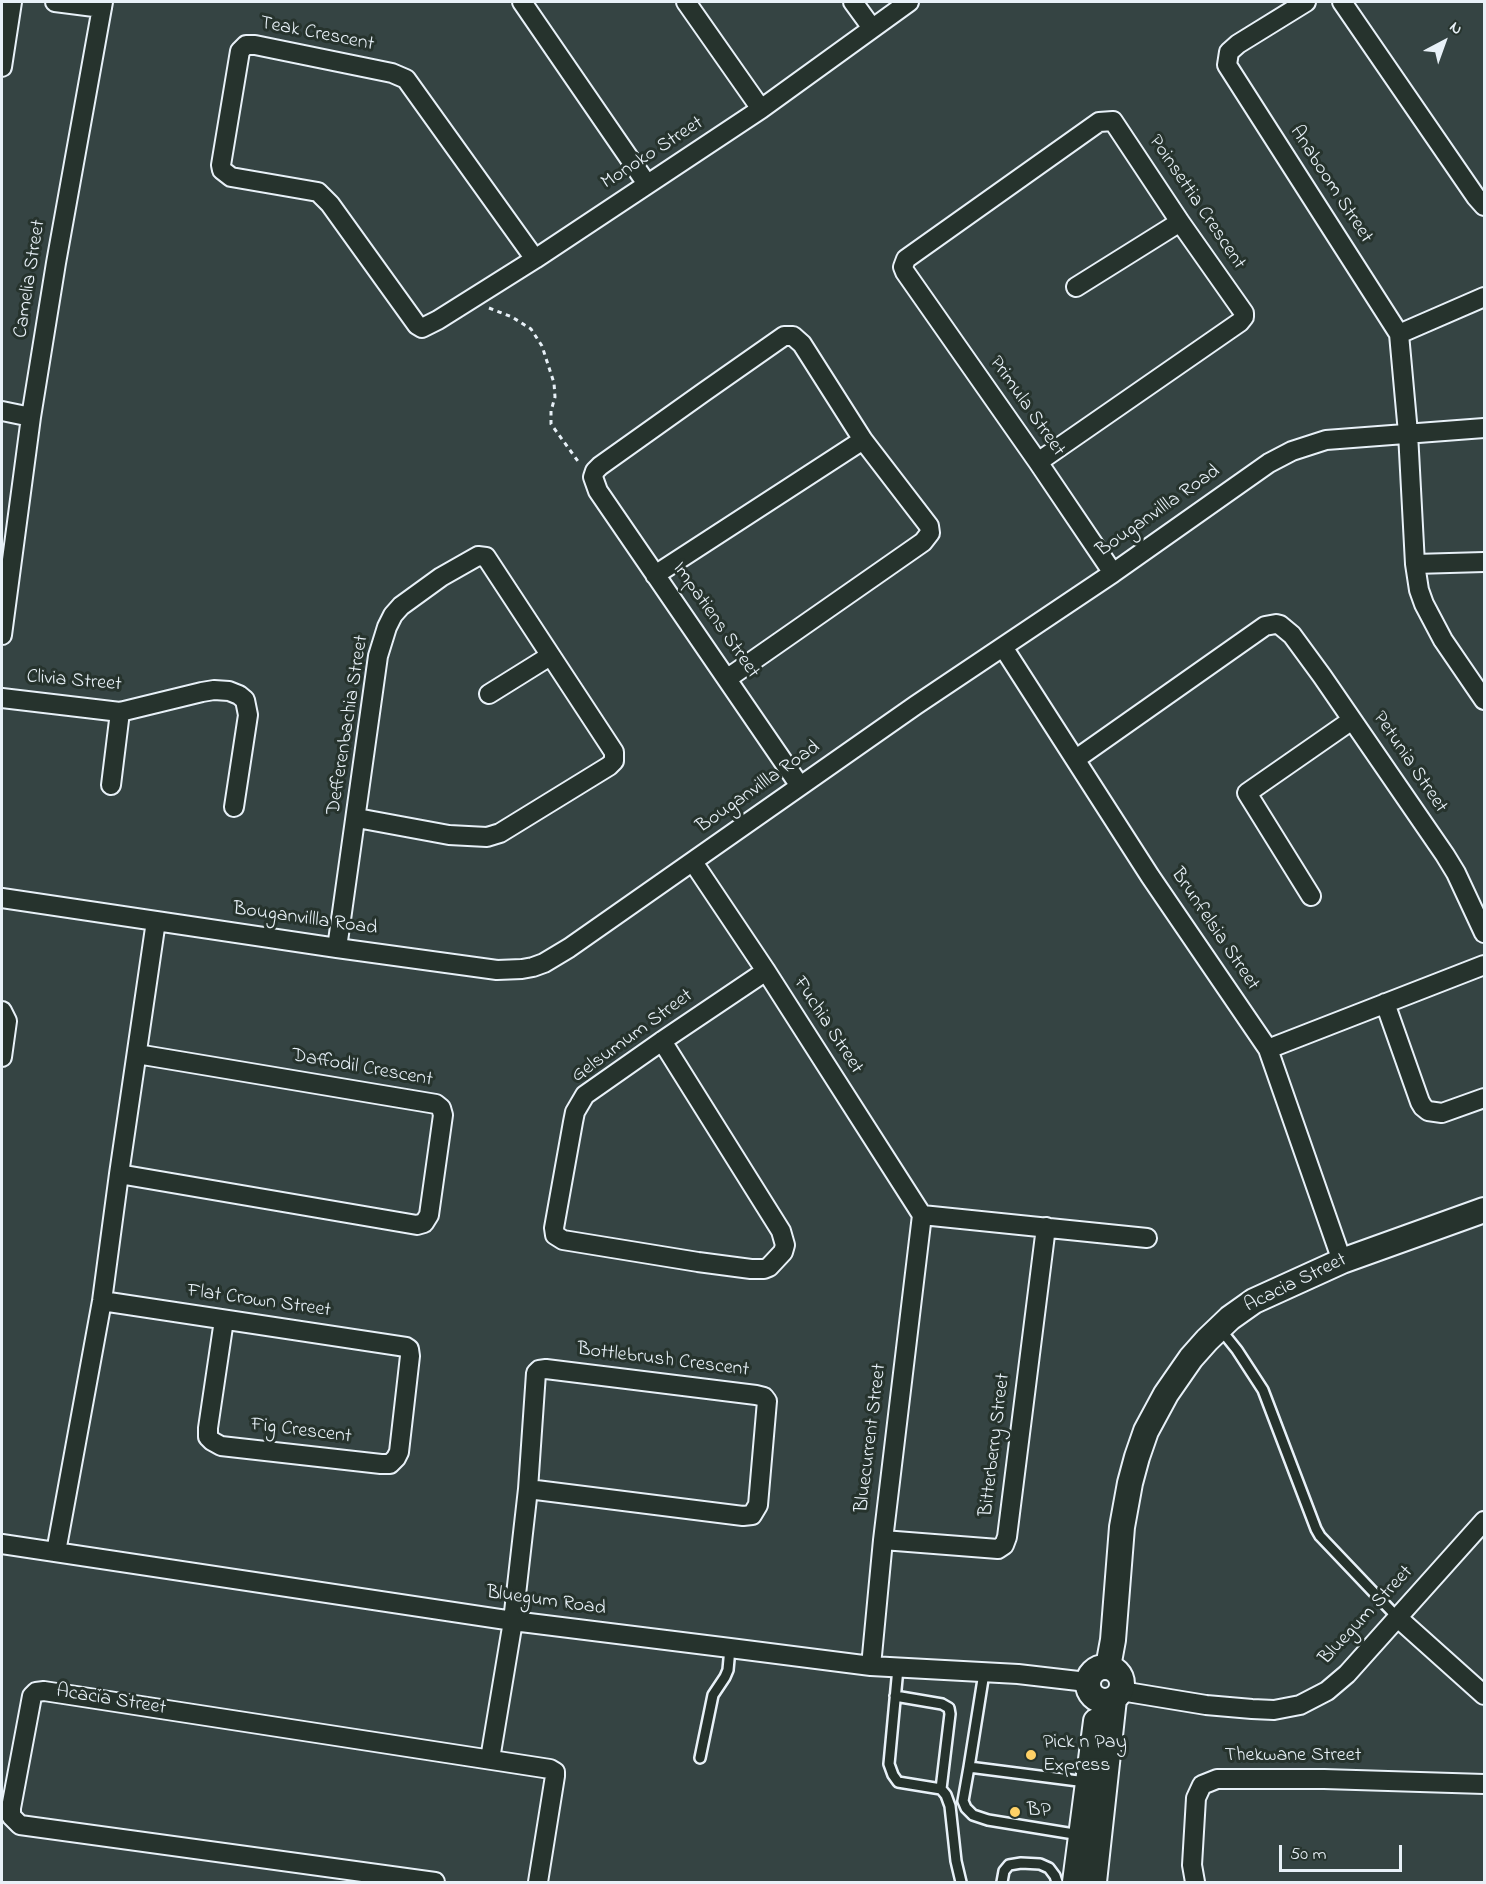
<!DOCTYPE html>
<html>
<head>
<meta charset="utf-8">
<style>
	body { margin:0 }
	#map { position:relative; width:1486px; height:1884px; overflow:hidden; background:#354443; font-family:"Indie Flower",sans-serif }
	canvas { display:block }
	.frame { position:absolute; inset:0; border:3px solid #e8f1f8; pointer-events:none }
	.north { position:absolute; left:1414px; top:12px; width:60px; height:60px; -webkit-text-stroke:4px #26332d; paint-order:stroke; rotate:41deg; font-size:16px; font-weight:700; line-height:24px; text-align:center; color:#e8f1f8 }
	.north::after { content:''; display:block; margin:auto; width:21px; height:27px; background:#e8f1f8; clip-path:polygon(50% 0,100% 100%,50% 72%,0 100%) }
	.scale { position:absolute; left:1279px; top:1845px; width:123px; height:27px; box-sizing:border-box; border:3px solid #e8f1f8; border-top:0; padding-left:8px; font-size:18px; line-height:21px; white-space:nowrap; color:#e8f1f8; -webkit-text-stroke:4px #26332d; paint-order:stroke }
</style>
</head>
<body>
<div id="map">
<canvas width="1486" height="1884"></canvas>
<div class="frame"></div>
<div class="north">N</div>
<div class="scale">50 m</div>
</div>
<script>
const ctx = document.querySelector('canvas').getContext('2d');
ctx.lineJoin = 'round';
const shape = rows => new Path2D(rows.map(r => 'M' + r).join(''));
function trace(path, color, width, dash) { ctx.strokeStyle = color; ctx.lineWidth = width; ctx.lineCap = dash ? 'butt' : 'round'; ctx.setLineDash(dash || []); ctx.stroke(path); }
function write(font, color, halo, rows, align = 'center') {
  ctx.font = font + ' "Indie Flower",sans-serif'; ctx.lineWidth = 6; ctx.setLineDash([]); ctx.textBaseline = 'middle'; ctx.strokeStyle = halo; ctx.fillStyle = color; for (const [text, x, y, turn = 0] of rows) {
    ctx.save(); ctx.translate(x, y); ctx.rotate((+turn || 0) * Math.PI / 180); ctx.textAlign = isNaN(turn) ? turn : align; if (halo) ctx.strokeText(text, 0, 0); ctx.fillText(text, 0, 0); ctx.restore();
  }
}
const lane = shape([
	[1221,1330,1237,1350,1263,1390,1316,1529,1320,1536,1398,1618],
	[898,1668,889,1764,893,1775,898,1782,941,1789,946,1795,950,1806,956,1861,961,1882],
	[984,1673,969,1767,1086,1782],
	[895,1696,942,1704,949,1708,950,1714,941,1789],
	[700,1758,713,1695,725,1677,728,1670,730,1648],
	[969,1767,963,1801,966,1808,973,1815,988,1820,1080,1835],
	[1002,1882,1004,1871,1009,1865,1021,1863,1040,1864,1049,1868,1055,1876,1057,1882]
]);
const street = shape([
	[55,2,102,8],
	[522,2,647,184],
	[686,2,761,109],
	[853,2,872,28],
	[1306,2,1238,44,1229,52,1227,65,1399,334,1408,433,1415,564,1419,590,1424,604,1443,640,1484,700],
	[1342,2,1476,197,1484,206],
	[2,67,12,2],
	[535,259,406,79,392,73,255,45,246,45,240,51,221,165,222,170,231,177,318,192,330,204,417,325,422,328,438,320,535,259,761,109,909,2],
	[1076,287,1180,222],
	[1399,334,1484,297],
	[2,411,31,417],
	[1038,462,1240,322,1244,317,1244,313,1180,222,1113,121,1099,122,906,259,903,267,905,272,1038,462,1113,573],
	[1415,564,1484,562],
	[655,575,863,440],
	[2,635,31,417,56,263,103,2],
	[1003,647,1150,876,1268,1049,1342,1261],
	[728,678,923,542,930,533,929,526,863,440,802,344,793,336,784,336,704,392,600,466,595,471,593,477,598,491,800,786],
	[489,694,550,656],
	[2,698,120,712,202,692,214,690,229,691,239,695,245,700,248,715,234,807],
	[1076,759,1265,626,1276,624,1280,625,1292,635,1322,676,1445,855,1456,873,1484,933],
	[111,785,120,712],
	[693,862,766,971,922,1215],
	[1311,896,1247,793,1352,720],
	[2,898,337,948,497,970,522,969,533,967,544,963,569,948,916,705,1113,573,1269,463,1292,451,1326,440,1484,428],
	[337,948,378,656,387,627,393,615,401,606,441,577,478,556,486,557,614,752,614,761,609,766,500,833,487,837,449,835,357,818],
	[1385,1003,1420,1102,1423,1107,1428,1111,1442,1113,1484,1098],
	[2,1011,7,1021,2,1057],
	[662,1041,781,1231,785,1245,783,1252,769,1267,764,1269,751,1269,698,1262,563,1240,555,1235,554,1228,573,1122,575,1112,585,1095,662,1041,766,971],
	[1268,1049,1484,965],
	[119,1174,417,1225,424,1223,429,1215,443,1115,441,1108,436,1104,137,1054],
	[922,1215,1147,1238],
	[102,1301,406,1347,409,1349,410,1356,399,1452,396,1458,390,1464,381,1464,221,1446,212,1441,208,1437,208,1428,224,1320],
	[883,1540,998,1549,1004,1545,1007,1537,1046,1227],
	[2,1544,513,1621,730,1648,871,1666,1018,1674,1087,1682],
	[56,1552,102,1301,119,1174,156,921],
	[1398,1618,1484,1695],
	[871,1666,883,1540,922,1215],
	[1121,1691,1206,1705,1252,1709,1274,1710,1300,1705,1327,1691,1347,1674,1484,1521],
	[490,1759,513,1621,528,1489,536,1373,539,1370,546,1369,756,1395,764,1397,767,1401,758,1505,752,1515,743,1516,528,1489],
	[435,1882,20,1825,11,1816,11,1808,32,1696,36,1692,44,1691,550,1769,555,1772,555,1776,538,1882],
	[1195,1882,1192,1865,1196,1798,1202,1785,1217,1779,1324,1779,1484,1784]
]);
const secondary = shape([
	'1088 1684a17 17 0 1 1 34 0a17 17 0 1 1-34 0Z',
	[1108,1667,1113,1640,1122,1527,1130,1483,1137,1457,1146,1431,1166,1394,1191,1358,1207,1340,1230,1318,1254,1301,1342,1261,1484,1210],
	[1075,1882,1096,1721],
	[1094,1882,1114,1699]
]);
trace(lane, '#e8f1f8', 14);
trace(street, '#e8f1f8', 22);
trace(secondary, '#e8f1f8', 28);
trace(shape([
	[489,308,512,317,531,329,542,346,554,383,555,397,551,411,551,424,580,464]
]), '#e8f1f8', 3, [4.5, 4.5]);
trace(lane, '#26332d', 9);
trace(street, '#26332d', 18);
trace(secondary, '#26332d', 24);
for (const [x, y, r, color] of [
	[1031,1755,6,"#ffd166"],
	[1015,1812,6,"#ffd166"]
]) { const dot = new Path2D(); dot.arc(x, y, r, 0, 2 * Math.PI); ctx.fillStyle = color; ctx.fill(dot); trace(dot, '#26332d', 2); }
write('20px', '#e8f1f8', '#26332d', [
	["Teak Crescent",317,35,11],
	["Monoko Street",653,154,-33],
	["Anaboom Street",1330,185,57],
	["Poinsettia Crescent",1196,203,56],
	["Camelia Street",31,279,-81],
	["Primula Street",1026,407,55],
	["Bouganvillla Road",1159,512,-35],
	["Impatiens Street",715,621,55],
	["Clivia Street",74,682,5],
	["Defferenbachia Street",349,725,-81],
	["Petunia Street",1409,763,56],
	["Bouganvillla Road",759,788,-35],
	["Bouganvillla Road",305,920,8],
	["Brunfelsia Street",1214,930,56],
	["Fuchia Street",827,1026,57],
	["Gelsumum Street",633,1037,-36],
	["Daffodil Crescent",362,1069,10],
	["Acacia Street",1296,1284,-26],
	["Flat Crown Street",259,1302,8],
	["Bottlebrush Crescent",663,1361,7],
	["Fig Crescent",301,1432,7],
	["Bluecurrent Street",872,1438,-83],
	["Bitterberry Street",996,1445,-83],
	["Bluegum Road",546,1602,8],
	["Bluegum Street",1367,1616,-47],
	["Acacia Street",111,1701,9],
	["Thekwane Street",1293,1757]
]);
write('20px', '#e8f1f8', '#26332d', [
	["Pick n Pay",1043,1744],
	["Express",1043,1767],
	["BP",1027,1812]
], 'left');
</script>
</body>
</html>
